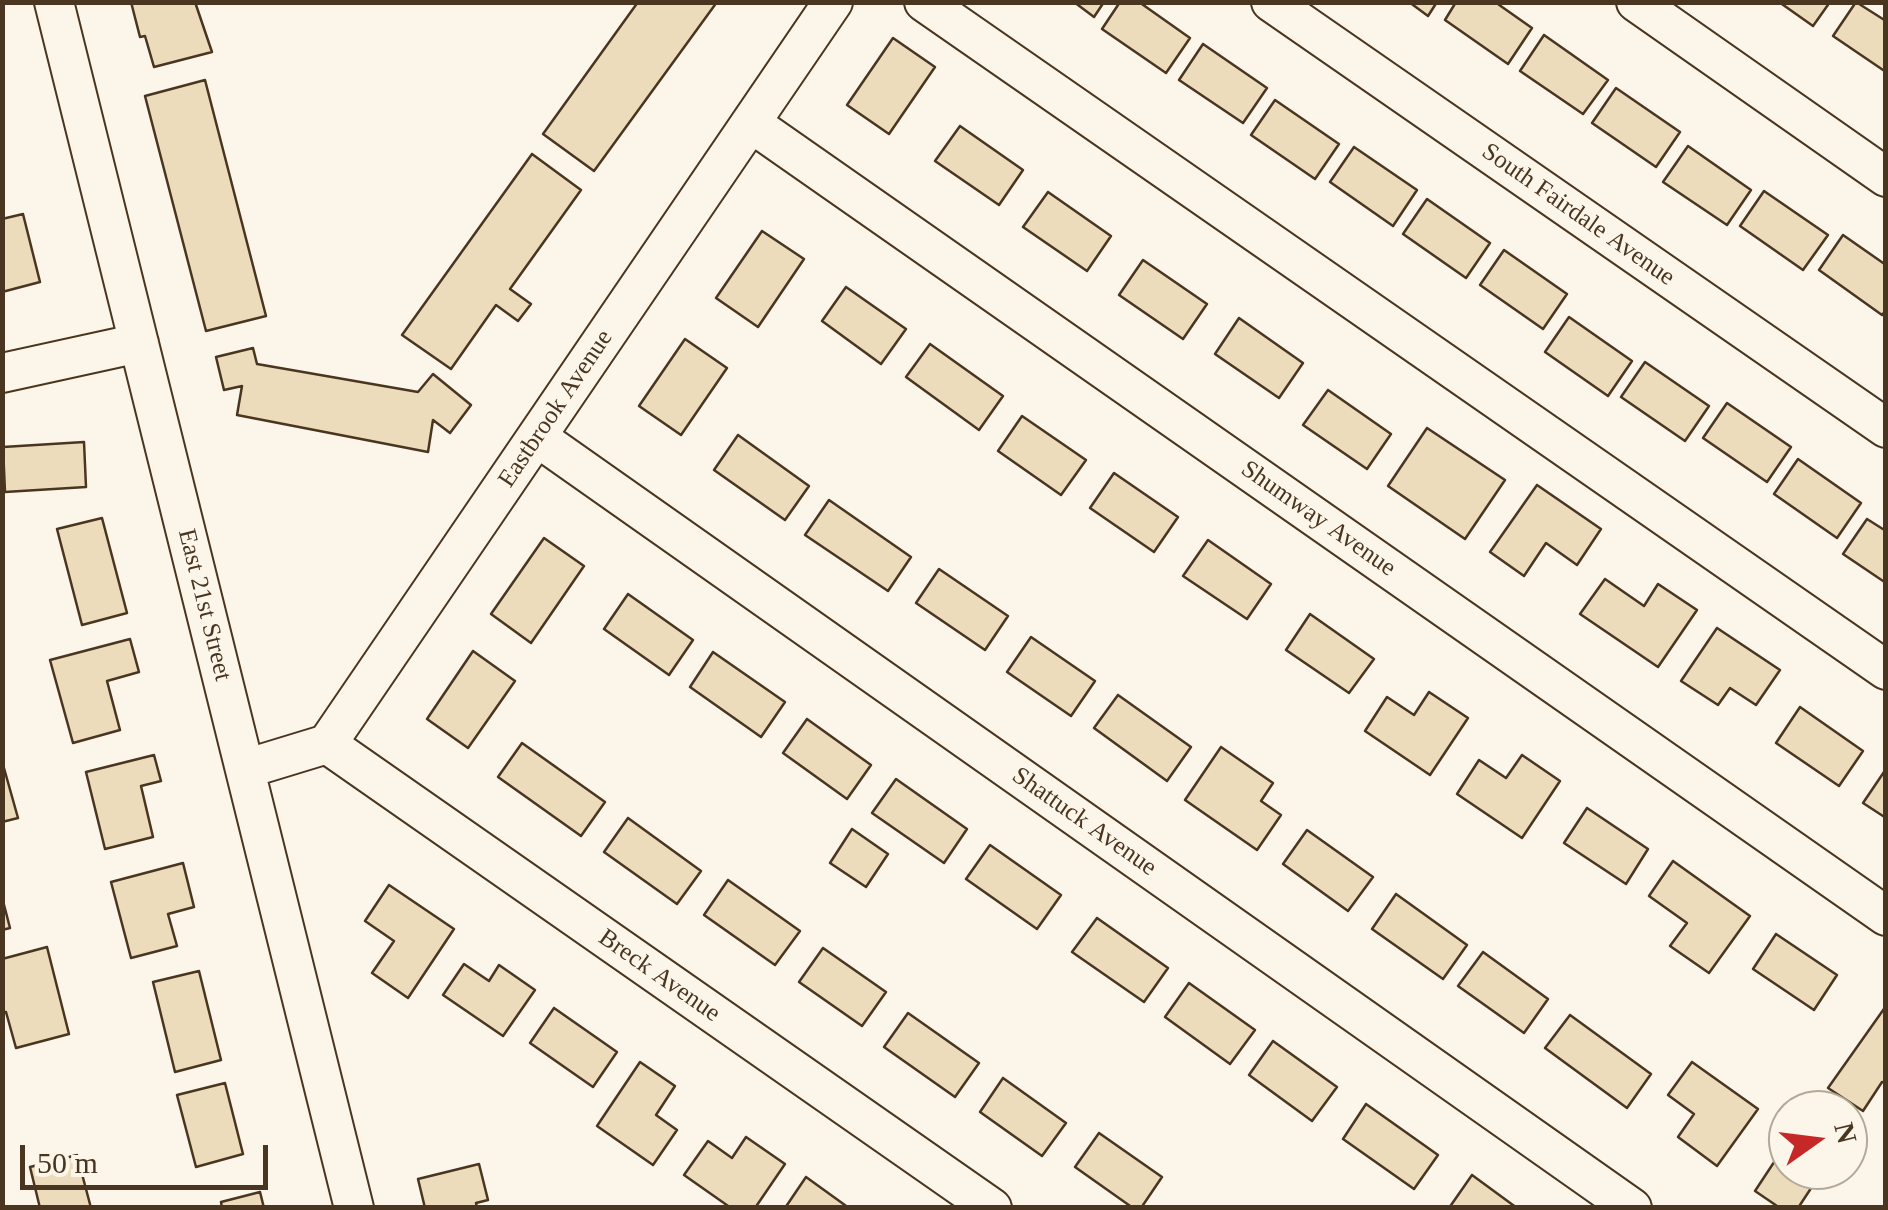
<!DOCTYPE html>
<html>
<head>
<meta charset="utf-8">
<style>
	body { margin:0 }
	#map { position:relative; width:1888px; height:1210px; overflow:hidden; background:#fbf6e9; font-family:Georgia,serif }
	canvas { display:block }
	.frame { position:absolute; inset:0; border:5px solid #4a3520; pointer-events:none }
	.north { position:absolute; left:1768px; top:1090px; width:100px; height:100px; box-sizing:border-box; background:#fbf6e9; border:2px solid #b4a999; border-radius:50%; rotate:76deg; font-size:28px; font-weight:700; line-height:40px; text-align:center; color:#4a3520 }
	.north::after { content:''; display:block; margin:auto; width:35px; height:45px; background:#c62828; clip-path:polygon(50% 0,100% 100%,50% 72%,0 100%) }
	.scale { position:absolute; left:20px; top:1145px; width:248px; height:45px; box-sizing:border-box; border:5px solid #4a3520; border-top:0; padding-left:12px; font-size:30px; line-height:35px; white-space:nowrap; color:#4a3520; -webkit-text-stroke:8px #fbf6e9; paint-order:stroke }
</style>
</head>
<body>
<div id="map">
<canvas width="1888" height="1210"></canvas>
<div class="frame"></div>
<div class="north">N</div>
<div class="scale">50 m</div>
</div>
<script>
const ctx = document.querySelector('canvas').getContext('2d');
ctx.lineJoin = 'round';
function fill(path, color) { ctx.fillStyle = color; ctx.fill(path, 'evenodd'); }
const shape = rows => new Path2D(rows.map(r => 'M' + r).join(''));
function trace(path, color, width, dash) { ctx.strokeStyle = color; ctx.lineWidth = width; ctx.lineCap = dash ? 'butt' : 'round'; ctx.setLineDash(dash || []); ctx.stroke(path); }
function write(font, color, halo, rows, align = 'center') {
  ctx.font = font + ' Georgia,serif'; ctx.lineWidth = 8; ctx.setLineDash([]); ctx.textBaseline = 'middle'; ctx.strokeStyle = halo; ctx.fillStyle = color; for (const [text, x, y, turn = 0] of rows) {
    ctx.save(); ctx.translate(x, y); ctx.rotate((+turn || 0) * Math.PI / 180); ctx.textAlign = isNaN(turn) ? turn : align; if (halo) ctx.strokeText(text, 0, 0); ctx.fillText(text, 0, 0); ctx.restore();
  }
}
const building = shape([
	[131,2,195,2,212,52,154,67,145,36,140,37,131,2],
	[638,2,717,2,594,171,543,134,638,2],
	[1074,2,1104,2,1094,17,1074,2],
	[1120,2,1139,2,1190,38,1166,73,1102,29,1120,2],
	[1409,2,1437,2,1428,16,1409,2],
	[1456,2,1495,2,1532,28,1508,64,1445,20,1456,2],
	[1779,2,1830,2,1813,26,1779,2],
	[1856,2,1886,21,1886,72,1833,36,1856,2],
	[1544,35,1608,80,1583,114,1520,71,1544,35],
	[893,38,935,67,889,134,847,105,893,38],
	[1203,44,1267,88,1243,123,1179,80,1203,44],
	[205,80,266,316,206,331,145,96,205,80],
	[1616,88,1680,132,1656,167,1592,123,1616,88],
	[1275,100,1339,144,1315,179,1251,135,1275,100],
	[960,126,1023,170,999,205,935,161,960,126],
	[1688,146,1751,190,1727,225,1663,182,1688,146],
	[1354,147,1417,190,1393,226,1330,182,1354,147],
	[532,154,581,190,510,289,531,304,518,321,496,305,451,369,402,335,532,154],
	[1764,191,1828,235,1803,270,1740,226,1764,191],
	[1048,192,1111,236,1087,271,1023,227,1048,192],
	[1427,199,1490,243,1466,278,1403,234,1427,199],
	[23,214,40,282,2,292,2,219,23,214],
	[762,231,804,259,758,327,716,298,762,231],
	[1843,235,1886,265,1886,310,1882,315,1819,270,1843,235],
	[1504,250,1567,294,1543,329,1480,285,1504,250],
	[1143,260,1207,304,1183,339,1119,295,1143,260],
	[846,287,906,329,881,364,822,321,846,287],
	[1569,317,1632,361,1608,396,1545,352,1569,317],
	[1239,318,1303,363,1279,398,1215,354,1239,318],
	[685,339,727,368,681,435,639,406,685,339],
	[930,344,1003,396,979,430,906,377,930,344],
	[253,348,257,364,418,392,433,374,471,405,450,433,433,420,428,452,237,415,242,386,224,390,216,357,253,348],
	[1645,362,1709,406,1685,441,1621,397,1645,362],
	[1328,390,1391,434,1367,469,1303,425,1328,390],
	[1727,403,1791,447,1767,482,1703,438,1727,403],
	[1022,416,1086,460,1061,495,998,451,1022,416],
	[1427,428,1505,480,1465,539,1388,486,1427,428],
	[738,435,809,486,785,520,714,470,738,435],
	[84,442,86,487,5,492,3,447,84,442],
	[1798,459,1861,503,1837,538,1774,494,1798,459],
	[1114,473,1178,517,1154,552,1090,508,1114,473],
	[1537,485,1601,529,1577,565,1546,543,1524,576,1490,552,1537,485],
	[829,500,911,557,888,591,805,535,829,500],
	[102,518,127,613,82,625,57,529,102,518],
	[1867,519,1886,531,1886,583,1843,554,1867,519],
	[544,538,584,566,531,643,491,614,544,538],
	[1208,540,1271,584,1247,619,1183,576,1208,540],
	[939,569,1008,616,985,650,916,603,939,569],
	[1605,579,1644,606,1658,584,1697,610,1658,667,1580,614,1605,579],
	[628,594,693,640,669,675,604,629,628,594],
	[1310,614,1374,659,1349,693,1286,650,1310,614],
	[1717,628,1780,670,1756,705,1730,688,1718,705,1681,681,1717,628],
	[1031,637,1095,681,1071,716,1007,672,1031,637],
	[130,639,139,672,107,681,120,730,73,743,50,660,130,639],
	[473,651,515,681,468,748,427,719,473,651],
	[713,652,785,702,761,737,690,687,713,652],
	[1429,692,1468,718,1430,775,1365,731,1387,697,1414,715,1429,692],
	[1118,695,1191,747,1167,781,1094,728,1118,695],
	[1800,707,1863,751,1839,786,1776,743,1800,707],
	[807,719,871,765,847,799,783,753,807,719],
	[522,743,605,802,581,836,498,777,522,743],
	[1221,747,1273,783,1261,801,1281,815,1257,850,1185,800,1221,747],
	[154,755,161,781,141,786,153,837,105,849,86,772,154,755],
	[1522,755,1560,781,1522,838,1457,794,1479,760,1506,778,1522,755],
	[2,761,18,818,2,822,2,761],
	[1886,769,1886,818,1863,803,1886,769],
	[896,779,967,829,944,863,872,813,896,779],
	[1587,808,1648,849,1626,884,1564,843,1587,808],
	[628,818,701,871,677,904,604,852,628,818],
	[852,829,888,854,866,887,830,863,852,829],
	[1307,830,1373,877,1348,911,1283,864,1307,830],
	[990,845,1061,895,1037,929,966,879,990,845],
	[1673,861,1750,916,1709,973,1670,946,1687,923,1649,896,1673,861],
	[183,863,194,907,168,914,177,946,131,958,111,882,183,863],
	[728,880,800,931,775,965,704,915,728,880],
	[389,885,454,929,408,998,372,973,394,941,365,921,389,885],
	[1396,894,1467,945,1443,979,1372,929,1396,894],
	[2,897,10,928,2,930,2,897],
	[1097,918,1168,968,1144,1002,1072,952,1097,918],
	[1776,934,1837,975,1814,1010,1753,969,1776,934],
	[47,947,69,1034,16,1048,6,1012,2,1013,2,959,47,947],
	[823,948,886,992,862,1026,799,982,823,948],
	[1483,952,1548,999,1524,1033,1458,986,1483,952],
	[464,964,489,981,499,965,535,990,503,1036,443,995,464,964],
	[199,971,221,1060,175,1072,153,982,199,971],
	[1189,983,1255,1030,1230,1064,1165,1017,1189,983],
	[1886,1006,1886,1083,1882,1082,1863,1111,1828,1088,1886,1006],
	[554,1008,617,1052,593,1087,530,1043,554,1008],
	[908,1013,979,1063,955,1097,884,1047,908,1013],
	[1570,1015,1651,1074,1627,1108,1545,1048,1570,1015],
	[1273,1041,1337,1087,1312,1121,1249,1075,1273,1041],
	[640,1062,675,1086,656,1115,677,1130,653,1165,597,1126,640,1062],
	[1692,1062,1758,1109,1717,1166,1678,1137,1694,1114,1668,1095,1692,1062],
	[1003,1078,1066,1123,1042,1156,980,1112,1003,1078],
	[225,1083,243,1154,196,1167,177,1095,225,1083],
	[1366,1104,1438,1155,1414,1189,1343,1139,1366,1104],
	[1099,1133,1162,1177,1141,1208,1133,1208,1075,1167,1099,1133],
	[746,1137,785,1164,755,1208,731,1208,684,1175,708,1141,732,1158,746,1137],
	[1788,1141,1788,1170,1823,1170,1798,1208,1780,1208,1755,1191,1788,1141],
	[77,1155,91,1208,40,1208,30,1167,77,1155],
	[479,1164,488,1200,476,1203,477,1208,425,1208,418,1179,479,1164],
	[1472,1175,1517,1208,1449,1208,1472,1175],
	[806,1177,849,1208,785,1208,806,1177],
	[260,1192,264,1208,222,1208,221,1202,260,1192]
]);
fill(building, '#ecdcbc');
trace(building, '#4a3520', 2.5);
const minor = shape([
	[54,2,354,1208],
	[924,2,1886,670],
	[1271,2,1886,428],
	[1636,2,1886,177],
	[751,123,1886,916],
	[2,373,139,343],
	[537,437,1632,1208],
	[327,744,992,1208],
	[245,769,327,744,833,2]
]);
trace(minor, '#4a3520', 42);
trace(minor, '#fbf6e9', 38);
write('25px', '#4a3520', '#fbf6e9', [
	["South Fairdale Avenue",1578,215,35],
	["Eastbrook Avenue",556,409,-56],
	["Shumway Avenue",1318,519,35],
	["East 21st Street",204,605,76],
	["Shattuck Avenue",1084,822,35],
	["Breck Avenue",659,976,35]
]);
</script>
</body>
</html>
